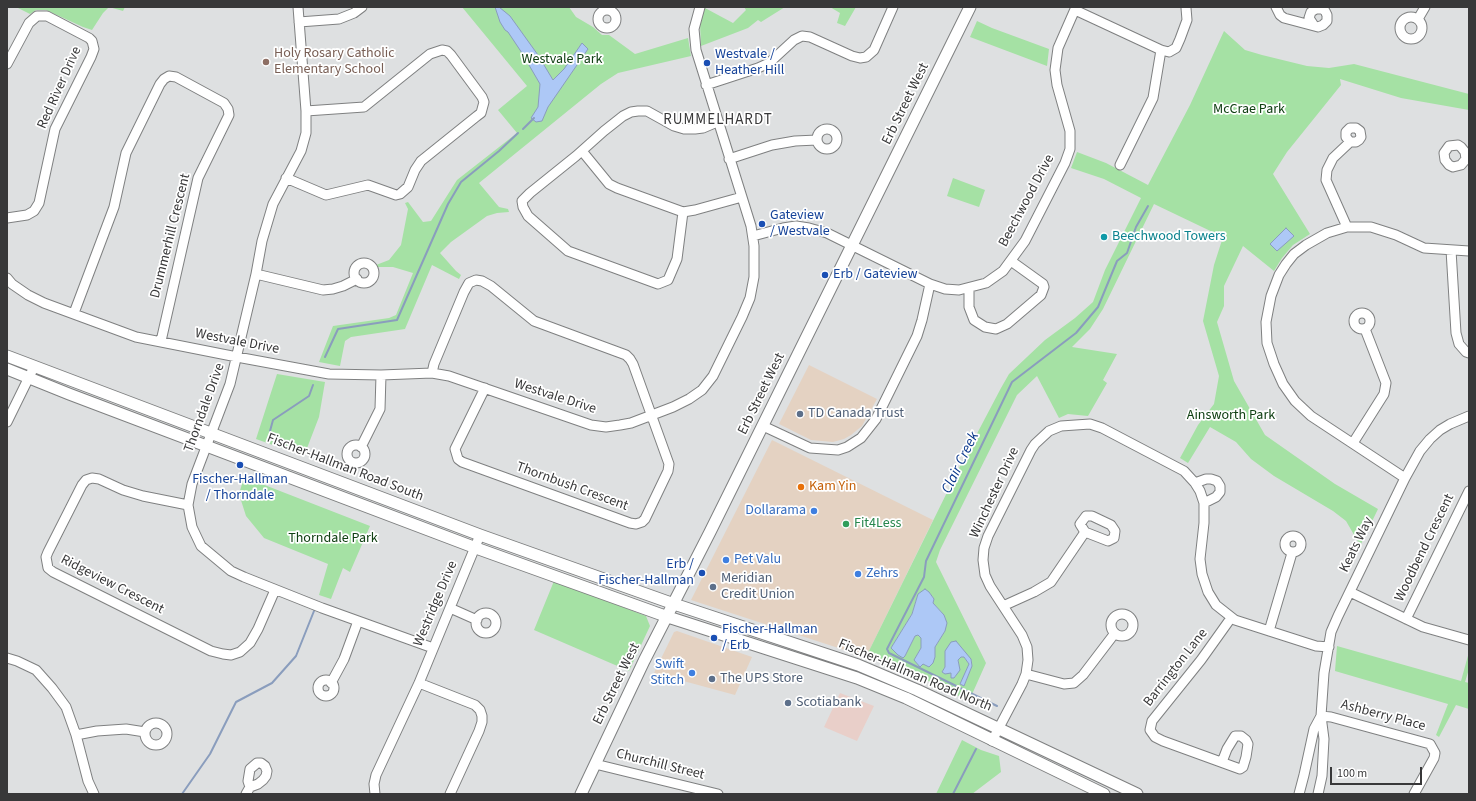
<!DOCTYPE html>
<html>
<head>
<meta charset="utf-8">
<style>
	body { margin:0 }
	#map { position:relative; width:1476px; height:801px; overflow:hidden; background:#dee0e1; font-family:"Source Sans 3",sans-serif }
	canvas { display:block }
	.frame { position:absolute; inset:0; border:8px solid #383839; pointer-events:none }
	.scale { position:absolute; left:1330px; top:767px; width:92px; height:18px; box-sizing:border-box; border:2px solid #383839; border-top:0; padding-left:5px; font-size:12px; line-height:14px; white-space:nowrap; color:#383839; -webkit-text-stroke:3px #fff; paint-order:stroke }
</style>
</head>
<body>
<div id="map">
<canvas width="1476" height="801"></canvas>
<div class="frame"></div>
<div class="scale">100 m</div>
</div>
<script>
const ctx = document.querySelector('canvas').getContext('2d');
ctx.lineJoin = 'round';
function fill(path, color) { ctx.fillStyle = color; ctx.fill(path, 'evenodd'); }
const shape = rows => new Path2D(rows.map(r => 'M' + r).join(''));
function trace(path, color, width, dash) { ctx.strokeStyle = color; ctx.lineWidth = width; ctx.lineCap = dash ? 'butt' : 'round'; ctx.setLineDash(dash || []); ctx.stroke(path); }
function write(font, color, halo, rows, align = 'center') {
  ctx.font = font + ' "Source Sans 3",sans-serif'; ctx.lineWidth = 3.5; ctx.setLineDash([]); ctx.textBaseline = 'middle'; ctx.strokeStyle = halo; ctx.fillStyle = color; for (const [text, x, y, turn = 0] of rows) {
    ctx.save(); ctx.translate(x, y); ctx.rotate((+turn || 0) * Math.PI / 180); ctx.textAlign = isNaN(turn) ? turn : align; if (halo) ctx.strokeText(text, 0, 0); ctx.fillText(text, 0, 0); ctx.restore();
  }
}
fill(shape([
	[809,365,877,399,862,426,851,435,844,439,833,442,811,440,779,424],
	[772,440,933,520,866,657,691,600],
	[677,631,752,657,735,695,654,673,674,632]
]), '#e4d2c2');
fill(shape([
	[840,693,874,706,857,741,824,727]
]), '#e9cfc9');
fill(shape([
	[16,7,125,7,123,11,109,7,103,13,92,30,83,27,46,10,36,10,30,14],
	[462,7,569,7,576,17,593,27,602,35,609,35,635,54,688,38,691,56,618,73,601,84,479,183,499,207,508,209,509,212,497,213,487,216,451,242,440,253,456,271,461,275,459,279,432,265,405,329,351,337,345,341,340,366,319,362,333,326,389,318,396,315,413,273,393,267,376,267,376,265,389,260,401,245,408,209,405,203,408,202,423,222,431,221,457,180,517,133,498,110,527,86],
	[744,7,785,7,761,22,758,20,748,28,701,46,700,24,705,8,733,23,746,10],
	[830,7,856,7,845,26,837,23,840,13],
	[977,21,992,28,1049,49,1047,66,970,37],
	[1224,31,1245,50,1262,55,1307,66,1329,68,1354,64,1469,94,1469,110,1401,98,1340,79,1341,85,1287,152,1273,174,1310,234,1293,245,1282,258,1274,271,1243,246,1224,286,1224,306,1217,322,1234,381,1265,435,1335,484,1378,509,1361,544,1357,540,1346,521,1333,511,1274,476,1251,459,1236,442,1210,427,1188,463,1180,458,1198,425,1214,404,1219,376,1203,321,1214,265,1223,237,1154,204,1103,309,1090,329,1072,347,1117,354,1103,380,1107,383,1088,416,1068,414,1059,418,1037,376,1017,395,940,550,936,562,986,663,969,701,904,669,866,657,961,464,1001,388,1009,374,1045,340,1075,318,1093,302,1105,270,1141,198,1104,179,1071,168,1077,152,1106,163,1148,185,1190,105],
	[929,592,934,599,933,603,944,615,945,631,935,647,935,657,925,664,922,664,921,667,914,660,921,648,921,638,917,635,915,636,905,656,891,648,912,614,918,594],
	[946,651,971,659,972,665,964,686,960,684,968,668,969,664,964,657,961,657,958,660,959,670,954,678,952,673,942,672,945,667],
	[953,178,985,190,979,207,947,196],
	[277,374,325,382,319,417,304,456,256,439],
	[244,477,370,526,350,572,343,568,331,599,319,595,328,564,264,538,246,516,239,494],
	[554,581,646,616,650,626,629,671,534,630],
	[1337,646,1461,681,1469,652,1469,669,1465,682,1469,683,1469,709,1456,705,1439,737,1436,735,1448,704,1335,671],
	[962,740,981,750,999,756,1001,772,972,794,936,794]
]), '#a5e1a4');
const water = shape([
	[495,7,499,7,510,16,538,55,553,80,564,69,582,43,588,49,548,107,542,121,536,122,531,118,538,107,540,84,522,53,508,32,505,30,500,22,495,7],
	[1286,228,1294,236,1277,251,1270,244,1286,228],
	[925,589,929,592,934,599,933,603,944,615,947,623,945,631,935,647,935,657,933,663,929,667,923,664,920,667,914,660,921,648,921,638,918,635,915,636,905,656,903,658,898,655,891,648,912,614,918,594,925,589],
	[956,641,971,659,972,666,964,686,960,684,969,664,964,657,961,657,958,660,960,670,954,678,951,678,951,673,945,674,942,672,945,667,945,651,951,642,956,641]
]);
fill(water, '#adc8f6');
trace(water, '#8a9dbd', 1);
trace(shape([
	[523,129,534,118],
	[325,357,338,329,397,320,448,204,461,182,499,151,518,133],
	[270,431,273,420,309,396,313,385],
	[997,706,889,653,887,649,924,577,926,561,1012,382,1076,333,1098,307,1117,261,1127,253,1136,227,1148,206],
	[182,794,210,754,236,702,272,683,296,656,314,611],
	[953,794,976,749]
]), '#8a9dbd', 2);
const minor = shape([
	[298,7,306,111,306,133,301,151,273,204,262,241,256,274,230,384,192,484,188,505,192,527,201,546,231,571,244,577,322,608,433,648],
	[1276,7,1280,15,1284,18,1318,27,1323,25,1327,21,1327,15,1325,11,1322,9,1316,9,1311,12,1309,18,1313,24],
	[1075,10,1161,50,1169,52,1176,48,1180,39,1187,20,1186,8],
	'598 19a9 9 0 1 1 18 0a9 9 0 1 1-18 0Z',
	'1400 28a11 11 0 1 1 22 0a11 11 0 1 1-22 0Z',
	[1418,19,1425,7],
	[299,22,339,19,354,13,362,7],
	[7,64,29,23,37,16,47,16,89,38,92,41,94,49,91,57,55,129,39,203,34,211,27,215,7,218],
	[706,85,758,68,769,63,794,40,802,36,810,37,852,56,860,58,866,57,874,50,893,7],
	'817 139a10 10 0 1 1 20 0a10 10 0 1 1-20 0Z',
	[582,151,609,184,617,188,683,212,695,210,742,197],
	[729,159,772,145,795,141,817,140],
	[1466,159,1465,152,1461,147,1458,145,1449,146,1444,153,1445,160,1449,165,1453,167,1461,165,1466,159,1469,159],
	[1120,165,1153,98,1161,50],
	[286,178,326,195,368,185,396,195,400,194,408,187,415,170,421,161,477,116,481,113,484,102,482,97,451,55,447,51,442,50,430,54,364,107,306,111],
	[683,212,677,259,668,280,658,284,568,251,528,216,523,207,522,201,530,193,576,156,604,131,623,116,631,112,638,111,647,111,674,126,684,129,695,129,703,128,717,122],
	[1347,227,1326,180,1327,170,1333,158,1350,142,1356,142,1359,140,1361,137,1360,131,1356,128,1350,128,1346,132,1346,137,1350,142],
	[753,236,783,228,796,226,809,228,827,233,930,284,945,289,959,290,986,283,1003,271,1025,241,1065,163,1070,149,1070,131,1057,85,1055,70,1058,48,1076,7],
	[1451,250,1456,333,1459,344,1466,352,1469,353],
	'354 273a10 10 0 1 1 20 0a10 10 0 1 1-20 0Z',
	[256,274,323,290,333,289,343,286,357,279],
	[7,278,12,284,28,295,44,303,136,337,237,357,329,374,381,375,432,373,449,376,591,425,606,427,620,425,631,423,673,407,689,399,702,390,713,376,742,317,750,298,754,277,754,246,751,226,696,50,694,29,700,7],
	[969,289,969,307,974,320,985,327,996,329,1007,324,1041,295,1044,287,1043,284,1011,261],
	'1354 321a8 8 0 1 1 16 0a8 8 0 1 1-16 0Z',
	[74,313,114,207,126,153,160,84,164,79,169,76,176,77,224,103,228,109,229,115,198,178,161,341],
	[432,373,434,364,464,292,469,283,476,280,482,281,491,286,534,321,626,355,630,359,633,364,669,464,668,471,645,519,642,522,636,524,630,523,462,462,458,459,455,449,485,388],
	[7,422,34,367],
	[763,426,810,448,838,450,847,447,861,438,876,419,917,336,922,320,930,284],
	[1353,443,1384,394,1386,383,1365,329],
	'347 454a9 9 0 1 1 18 0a9 9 0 1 1-18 0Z',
	[361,447,380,409,381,375],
	[1405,478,1311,416,1295,401,1283,384,1274,364,1267,343,1266,322,1271,296,1279,275,1286,264,1294,254,1306,245,1327,233,1347,227,1371,227,1396,235,1424,248,1469,251],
	[1195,483,1206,479,1211,479,1217,481,1220,486,1220,492,1216,497,1204,503],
	[188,505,143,496,123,490,99,479,92,478,86,480,82,485,48,552,46,557,48,568,53,572,211,651,223,654,231,655,240,652,250,643,258,629,275,590],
	[1086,516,1092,516,1111,525,1115,531,1114,538,1108,541,1085,532,1080,524,1086,516],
	'1285 544a8 8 0 1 1 16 0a8 8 0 1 1-16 0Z',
	[1350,592,1423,627,1469,640],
	[1003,606,1034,592,1051,582,1085,532],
	[450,608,477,620],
	'476 623a10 10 0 1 1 20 0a10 10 0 1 1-20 0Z',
	'1111 625a11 11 0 1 1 22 0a11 11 0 1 1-22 0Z',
	[1406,619,1469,491],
	[1269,631,1292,553],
	[7,658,17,661,36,670,52,688,66,707,76,735,88,781,94,794],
	[1026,674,1064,684,1074,683,1083,675,1115,633],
	'318 688a8 8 0 1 1 16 0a8 8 0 1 1-16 0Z',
	[331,683,344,659,358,621],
	[419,683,475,705,480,710,482,716,482,722,479,731,450,794],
	[1321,716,1331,717,1430,744,1435,753,1434,758,1414,794],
	'145 734a11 11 0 1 1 22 0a11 11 0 1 1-22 0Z',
	[76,735,97,731,126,729,145,732],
	[992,741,1022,684,1026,674,1028,660,1027,647,1022,635,990,586,985,575,983,560,984,548,988,536,1031,450,1035,444,1049,431,1061,426,1090,424,1102,428,1184,471,1195,483,1200,491,1204,503,1204,523,1200,559,1202,574,1208,592,1216,605,1235,620,1316,646,1329,647],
	[1222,762,1227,749,1235,736,1241,736,1246,740,1248,744,1246,757,1243,767,1240,769,1163,741,1155,737,1150,730,1152,721,1201,660,1231,618],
	[595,764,718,794],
	[246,794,250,787,248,781,250,769,257,763,261,763,265,766,267,771,266,776,263,780,258,784,250,787],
	[375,794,374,784,376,775,419,683,480,535],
	[1299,794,1304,775,1314,729,1321,716],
	[1318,794,1322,776,1324,739,1321,716,1324,673,1331,632,1338,616,1405,478,1420,451,1430,439,1440,430,1450,424,1469,416]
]);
const major = shape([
	[7,356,480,535,674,604,858,665,917,690,1137,794],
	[7,369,69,394,476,548,668,617,857,678,906,698,1104,794],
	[581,794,644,661,710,532,970,7]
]);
trace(minor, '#7f8081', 11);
trace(major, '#7f8081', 13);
trace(minor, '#fff', 9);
trace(major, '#fff', 11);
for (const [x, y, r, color] of [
	[266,62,4,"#8d6e63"],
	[707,63,4,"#1a4fb4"],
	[762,224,4,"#1a4fb4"],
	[1104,237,4,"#0f9aa8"],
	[825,275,4,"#1a4fb4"],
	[800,414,4,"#5c6f8a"],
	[240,465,4,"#1a4fb4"],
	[801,487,4,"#e8710a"],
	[814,511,4,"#3f7fe0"],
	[846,524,4,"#2e9e5b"],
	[726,560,4,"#3f7fe0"],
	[702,573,4,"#1a4fb4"],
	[858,574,4,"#3f7fe0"],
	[713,587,4,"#5c6f8a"],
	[714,638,4,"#1a4fb4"],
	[692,673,4,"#3f7fe0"],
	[712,679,4,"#5c6f8a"],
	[788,703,4,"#5c6f8a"]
]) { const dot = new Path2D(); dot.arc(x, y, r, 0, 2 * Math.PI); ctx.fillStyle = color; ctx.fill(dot); trace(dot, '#fff', 1.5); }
write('14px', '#785e54', '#fff', [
	["Holy Rosary Catholic",274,54],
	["Elementary School",274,70]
], 'left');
write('14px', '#164399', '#fff', [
	["Westvale /",715,55],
	["Heather Hill",715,71],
	["Gateview",770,216],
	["/ Westvale",770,232],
	["Erb / Gateview",833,275],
	["Fischer-Hallman",240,480,"center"],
	["/ Thorndale",240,496,"center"],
	["Erb /",694,565,"right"],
	["Fischer-Hallman",694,581,"right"],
	["Fischer-Hallman",722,630],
	["/ Erb",722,646]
], 'left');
write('14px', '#104013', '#fff', [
	["Westvale Park",562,60],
	["McCrae Park",1249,110],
	["Ainsworth Park",1231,416],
	["Thorndale Park",333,539]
]);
write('14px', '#383839', '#fff', [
	["Red River Drive",60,88,-66],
	["Erb Street West",906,104,-64],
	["Beechwood Drive",1027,201,-62],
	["Drummerhill Crescent",171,236,-76],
	["Westvale Drive",237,342,11],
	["Erb Street West",762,394,-64],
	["Westvale Drive",555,397,18],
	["Thorndale Drive",205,408,-70],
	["Fischer-Hallman Road South",345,468,21],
	["Thornbush Crescent",572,487,20],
	["Winchester Drive",995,493,-65],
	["Keats Way",1357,545,-64],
	["Woodbend Crescent",1425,548,-64],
	["Ridgeview Crescent",112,585,27],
	["Westridge Drive",436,604,-67],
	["Barrington Lane",1176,668,-52],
	["Fischer-Hallman Road North",915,676,23],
	["Erb Street West",617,684,-64],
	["Ashberry Place",1383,716,15],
	["Churchill Street",660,765,14]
]);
write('14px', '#0d838f', '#fff', [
	["Beechwood Towers",1112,237]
], 'left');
write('14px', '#4e5e75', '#fff', [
	["TD Canada Trust",808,414],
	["Meridian",721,579],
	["Credit Union",721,595],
	["The UPS Store",720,679],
	["Scotiabank",796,703]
], 'left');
write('14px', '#c56008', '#fff', [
	["Kam Yin",809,487]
], 'left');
write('14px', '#366cbe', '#fff', [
	["Dollarama",806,511],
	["Pet Valu",734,560,"left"],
	["Zehrs",866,574,"left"],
	["Swift",684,665],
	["Stitch",684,681]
], 'right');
write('14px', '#27864d', '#fff', [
	["Fit4Less",854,524]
], 'left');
ctx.letterSpacing = '1px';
write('15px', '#383839', '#fff', [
	["RUMMELHARDT",718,121]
]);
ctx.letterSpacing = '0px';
write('italic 15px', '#06358a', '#fff', [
	["Clair Creek",961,463,-64]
]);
</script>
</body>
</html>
